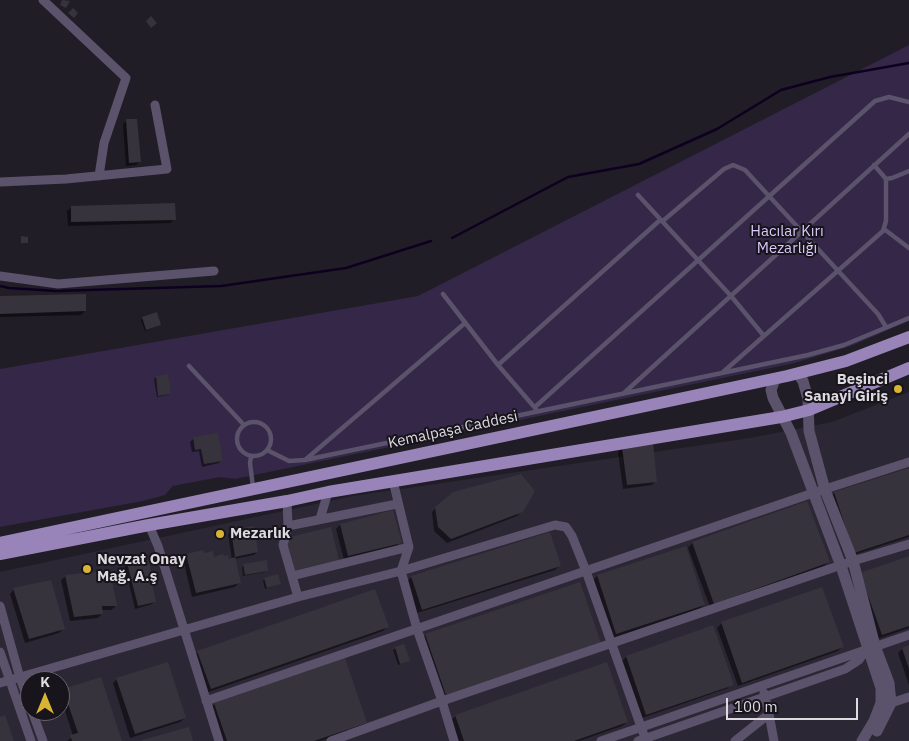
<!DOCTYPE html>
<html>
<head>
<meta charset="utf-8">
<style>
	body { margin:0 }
	#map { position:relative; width:909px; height:741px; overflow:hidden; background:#201d26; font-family:"IBM Plex Sans",sans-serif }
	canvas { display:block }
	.north { position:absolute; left:20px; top:671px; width:50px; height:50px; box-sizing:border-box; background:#17141c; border:1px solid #66636a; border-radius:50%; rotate:0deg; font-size:14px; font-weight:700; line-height:20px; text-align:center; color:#dddae0 }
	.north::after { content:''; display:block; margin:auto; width:18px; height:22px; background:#d9b434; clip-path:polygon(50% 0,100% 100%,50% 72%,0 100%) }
	.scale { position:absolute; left:726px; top:698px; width:132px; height:22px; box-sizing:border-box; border:2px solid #dddae0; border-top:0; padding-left:6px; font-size:15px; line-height:18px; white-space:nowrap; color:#dddae0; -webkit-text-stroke:4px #17141c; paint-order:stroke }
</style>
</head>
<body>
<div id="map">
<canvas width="909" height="741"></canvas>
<div class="north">K</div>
<div class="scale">100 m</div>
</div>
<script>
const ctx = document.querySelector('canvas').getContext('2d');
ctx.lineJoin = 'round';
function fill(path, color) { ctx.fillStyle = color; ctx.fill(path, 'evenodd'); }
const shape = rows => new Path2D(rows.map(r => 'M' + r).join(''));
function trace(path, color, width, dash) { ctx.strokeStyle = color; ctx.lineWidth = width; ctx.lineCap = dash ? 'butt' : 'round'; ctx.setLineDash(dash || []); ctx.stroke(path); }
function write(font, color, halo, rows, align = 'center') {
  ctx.font = font + ' "IBM Plex Sans",sans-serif'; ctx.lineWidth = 4; ctx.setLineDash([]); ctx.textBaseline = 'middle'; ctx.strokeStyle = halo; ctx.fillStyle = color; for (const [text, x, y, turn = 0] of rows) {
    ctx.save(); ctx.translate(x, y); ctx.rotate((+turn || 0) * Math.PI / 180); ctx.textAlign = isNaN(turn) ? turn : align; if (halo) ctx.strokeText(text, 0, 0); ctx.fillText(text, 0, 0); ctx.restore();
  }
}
fill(shape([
	[909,392,909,741,0,741,0,572,353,496,750,438,832,422],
	[30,681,60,681,60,711,30,711]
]), '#2c2734');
fill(shape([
	[909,45,909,321,851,346,795,363,235,479,220,477,173,486,165,495,143,501,0,527,0,369,418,296]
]), '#342747');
fill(shape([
	[126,121,139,162,136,165,126,166,123,124],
	[72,207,174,219,170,223,68,226,67,211],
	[0,297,85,311,81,315,0,317],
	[143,318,160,325,145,331,141,320],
	[167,376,170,394,168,395,157,397,154,379,156,377],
	[193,439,222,460,219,463,202,467,199,451,192,452,190,442],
	[623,448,656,481,652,485,623,489,618,452],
	[909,469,909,537,850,556,830,497,835,493],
	[806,502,828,562,824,566,710,607,688,548,692,543],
	[436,508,522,511,517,516,447,543,434,531,432,512],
	[340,525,400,542,396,547,344,560,336,529],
	[231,531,257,552,254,555,234,559,240,582,235,587,192,597,183,559,187,555,203,555,213,558,232,559,228,534],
	[909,557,909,628,878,639,861,574],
	[128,564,155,601,152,604,135,609,125,567],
	[244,565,267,570,265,572,243,576,242,567],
	[559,566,555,570,417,613,407,581,412,577],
	[66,576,116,606,111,610,101,610,102,614,98,618,70,621,61,580],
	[597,576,704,605,699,609,612,638,593,580],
	[264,579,280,584,265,589,263,581],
	[14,589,63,629,59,633,25,643,10,594],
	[722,623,842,647,838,651,738,686,717,628],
	[387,627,383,631,206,693,194,656,198,652],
	[712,627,732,684,728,688,642,718,622,661,626,657],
	[426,635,599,643,442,699,422,639],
	[403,646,408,661,398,665,393,650],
	[909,646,909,685,898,653,902,649],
	[117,679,185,718,180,722,130,738,113,683],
	[64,690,121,741,67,741,73,736,60,695],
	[215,704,366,723,362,727,320,741,222,741,210,708],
	[456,716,627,722,622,726,579,741,459,741,451,720]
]), '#0007');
trace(shape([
	[452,238,568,177,639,164,717,129,781,90,830,77,909,63],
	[0,286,9,288,56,291,221,286,346,268,431,241]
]), '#0e0020', 2.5);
fill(shape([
	[62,0,70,1,66,8,60,5],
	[73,8,78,13,74,18,68,13],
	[151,16,157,23,151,28,146,21],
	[126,119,137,119,141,162,129,163],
	[175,203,176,220,71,222,71,206],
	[21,236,28,237,28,243,21,243],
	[86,294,86,311,0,314,0,296],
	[157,312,161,325,146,330,142,317],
	[168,374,171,394,158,396,156,376],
	[218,433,223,461,204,464,201,449,195,450,193,437],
	[653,443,657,482,627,485,622,447],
	[909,468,909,535,854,553,834,492],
	[521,474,535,491,523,512,451,539,438,527,435,507,453,492],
	[807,501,830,562,714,604,692,542],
	[393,510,402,543,348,556,340,524],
	[254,526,258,552,235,557,231,530],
	[331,527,339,560,293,571,285,538],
	[550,532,561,566,422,610,411,576],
	[686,546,705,605,616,634,597,575],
	[203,550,204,553,213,551,214,557,223,554,224,556,228,555,229,559,235,557,241,583,196,593,186,554],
	[909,556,909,626,882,635,860,573],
	[149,560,152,579,151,579,156,602,138,606,127,563],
	[267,560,268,571,245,575,243,564],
	[110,570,117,606,102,606,103,614,74,617,65,575],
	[278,574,281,584,267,588,264,578],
	[51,580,65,629,29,639,13,588],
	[580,582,601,643,446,695,425,634],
	[822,587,844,647,742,683,721,622],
	[375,589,389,627,211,689,197,651],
	[713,625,734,685,646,715,626,656],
	[404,644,410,661,400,664,395,647],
	[909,645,909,669,902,648],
	[345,658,367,723,314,741,227,741,214,703],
	[168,662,186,718,135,734,116,678],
	[607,662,628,722,574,741,464,741,455,715],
	[101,677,122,741,72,741,70,735,78,733,63,689],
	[5,715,14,741,0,741,0,717],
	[189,727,193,741,142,741,142,740]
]), '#37333d');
trace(shape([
	[886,179,892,178,909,171],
	[638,195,731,296,764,336],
	[884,229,909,248],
	[443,294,498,365,536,409],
	[498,365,659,221,664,220,724,169,733,165,745,170,878,314,886,327],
	[189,366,244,425],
	[722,373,883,231,886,221,886,179,874,165],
	[624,393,909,134],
	[535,407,875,101,889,97,909,102],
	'237 439a17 17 0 1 1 34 0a17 17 0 1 1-34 0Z',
	[267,450,289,461,305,460,465,323],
	[251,456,250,463,253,487],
	[305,460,808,355,844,345,909,318]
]), '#5b526b', 4.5);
trace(shape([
	[43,0,126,78,104,143,99,176],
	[0,182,66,179,167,169,155,105],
	[0,276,58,284,214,271],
	[393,481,409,547,401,571,417,629,442,701,454,741],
	[287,501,288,526,283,545,298,597],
	[320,519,328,492],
	[149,525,158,546,219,741],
	[288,526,397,504],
	[292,576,409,547],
	[0,606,20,678,30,705],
	[0,652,31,741],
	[0,683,298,597,401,571,555,525,566,527,572,536,586,571,646,741],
	[206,701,813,493,909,462],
	[891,703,909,697],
	[32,711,43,741],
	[769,714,774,741],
	[331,741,442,701,853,561,909,544],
	[601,741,909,635],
	[638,741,845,669,859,660,866,650],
	[735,741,769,714,764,693]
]), '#5b526b', 9);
trace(shape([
	[798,374,803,381,808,399,809,431,825,490,853,561,875,646,889,683,891,703,877,731],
	[775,379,771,390,773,398,791,433,841,566,881,688,881,703,874,721,862,741]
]), '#5b526b', 11);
trace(shape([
	[0,543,787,376,846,361,909,337],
	[0,554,149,525,287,501,328,492,781,417,809,410,909,368]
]), '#9884b8', 12);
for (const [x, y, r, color] of [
	[898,389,5,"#d9b434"],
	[220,534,5,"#d9b434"],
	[87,569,5,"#d9b434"]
]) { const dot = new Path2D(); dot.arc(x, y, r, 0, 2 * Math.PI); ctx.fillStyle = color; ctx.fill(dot); trace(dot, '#17141c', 2); }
write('15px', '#dcc8fc', '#17141c', [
	["Hacılar Kırı",787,232],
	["Mezarlığı",787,249]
]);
write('bold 15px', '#dddae0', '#17141c', [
	["Beşinci",888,380,"right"],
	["Sanayi Giriş",888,397,"right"],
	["Mezarlık",230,534],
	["Nevzat Onay",97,560],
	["Mağ. A.ş",97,577]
], 'left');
write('15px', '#dddae0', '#17141c', [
	["Kemalpaşa Caddesi",453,430,-12]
]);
</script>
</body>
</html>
